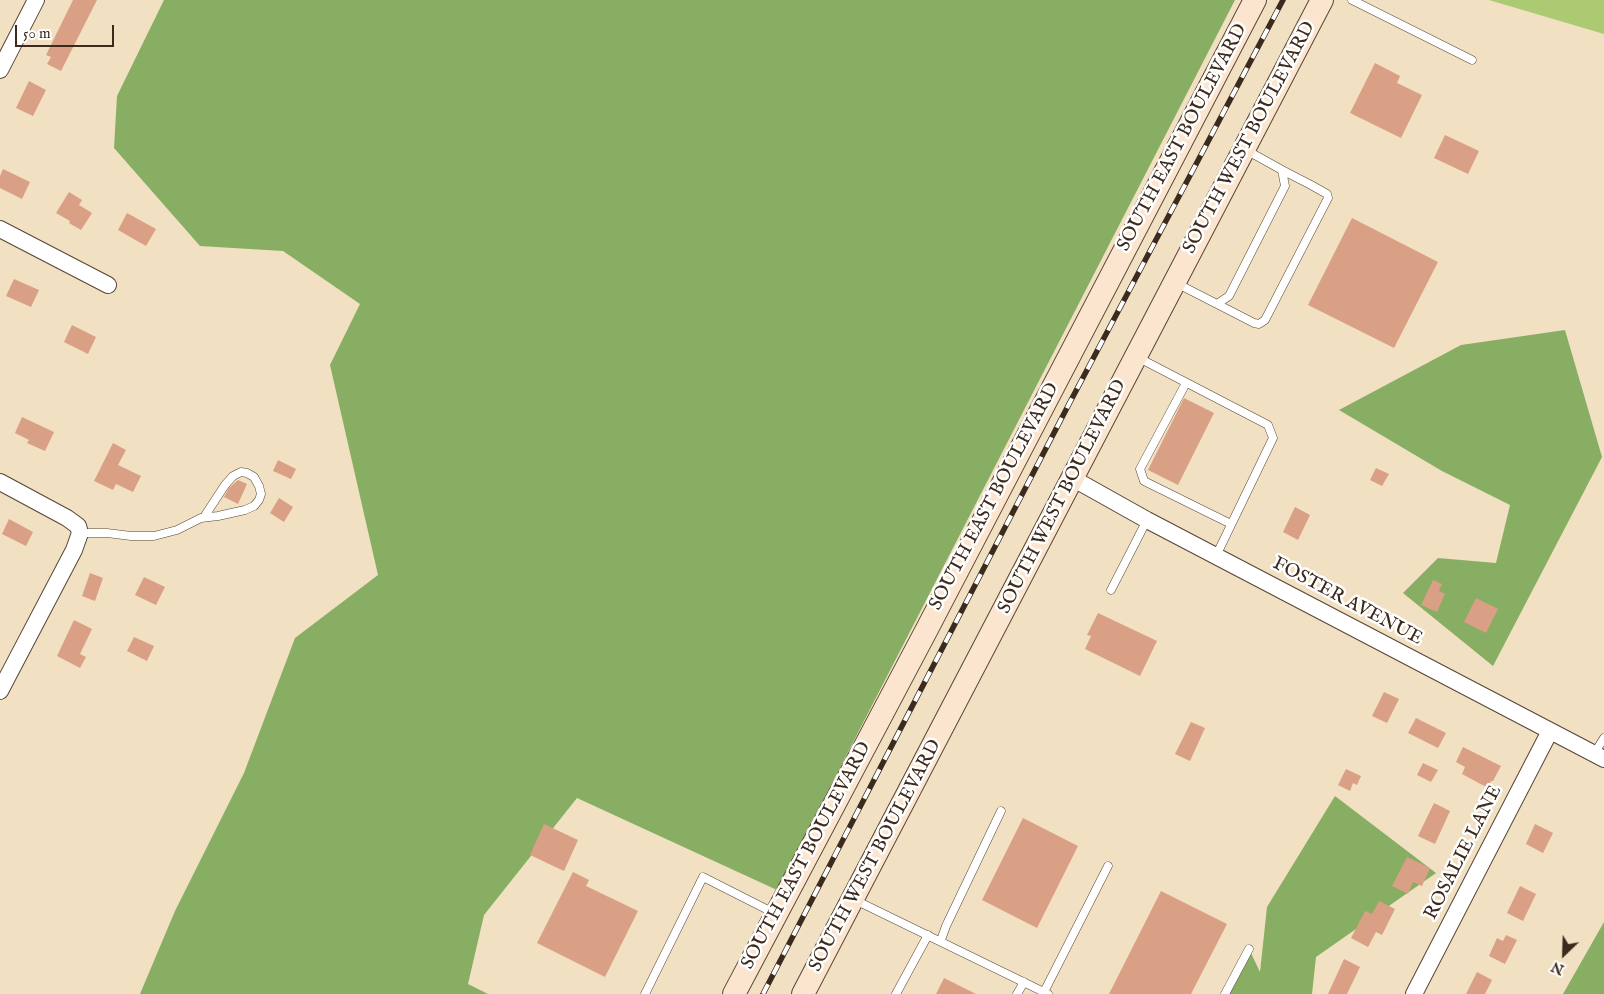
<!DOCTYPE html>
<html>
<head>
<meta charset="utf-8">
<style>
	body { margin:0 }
	#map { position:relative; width:1604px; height:994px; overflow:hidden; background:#f1e0c1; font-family:"IM FELL English",serif }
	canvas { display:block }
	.north { position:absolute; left:1539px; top:929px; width:50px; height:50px; -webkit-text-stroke:4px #fff; paint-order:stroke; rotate:204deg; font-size:14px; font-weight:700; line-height:20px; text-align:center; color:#3b2a1e }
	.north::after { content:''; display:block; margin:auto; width:18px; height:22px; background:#3b2a1e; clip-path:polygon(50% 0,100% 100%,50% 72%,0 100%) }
	.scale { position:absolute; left:15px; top:25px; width:99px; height:22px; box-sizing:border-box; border:2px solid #3b2a1e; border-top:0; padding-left:6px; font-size:15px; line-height:18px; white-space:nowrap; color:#3b2a1e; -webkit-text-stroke:4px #fff; paint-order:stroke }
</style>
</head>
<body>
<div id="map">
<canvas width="1604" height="994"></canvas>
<div class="north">N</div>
<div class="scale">50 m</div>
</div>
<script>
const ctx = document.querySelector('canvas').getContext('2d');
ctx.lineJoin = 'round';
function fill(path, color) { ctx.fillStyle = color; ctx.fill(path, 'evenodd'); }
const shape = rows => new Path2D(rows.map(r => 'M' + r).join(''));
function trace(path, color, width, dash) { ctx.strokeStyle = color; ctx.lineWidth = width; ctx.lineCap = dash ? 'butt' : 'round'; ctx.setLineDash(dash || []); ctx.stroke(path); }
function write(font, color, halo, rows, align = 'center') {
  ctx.font = font + ' "IM FELL English",serif'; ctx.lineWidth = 5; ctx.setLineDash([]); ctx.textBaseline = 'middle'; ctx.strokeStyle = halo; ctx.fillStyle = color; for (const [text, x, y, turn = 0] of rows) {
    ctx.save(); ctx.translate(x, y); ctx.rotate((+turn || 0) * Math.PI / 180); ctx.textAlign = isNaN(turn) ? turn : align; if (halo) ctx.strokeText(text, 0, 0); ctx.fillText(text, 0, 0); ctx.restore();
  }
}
fill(shape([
	[1489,0,1604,0,1604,34]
]), '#abca71');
fill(shape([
	[164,0,1235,0,777,890,577,798,484,915,468,984,488,994,140,994,175,911,244,773,295,638,378,575,330,365,360,304,283,251,200,246,114,148,117,96],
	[1565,330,1602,457,1493,666,1403,593,1438,558,1496,563,1510,505,1442,471,1339,410,1461,345],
	[1335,796,1436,873,1316,957,1312,994,1229,994,1249,949,1260,972,1267,907],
	[1604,922,1604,994,1563,994]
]), '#88ae63');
fill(shape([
	[73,0,97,0,61,71,47,64,51,57,46,55],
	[1375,63,1400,76,1397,83,1422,95,1401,138,1350,113],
	[29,81,46,90,33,116,16,108],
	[1445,135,1479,151,1468,174,1434,158],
	[3,169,30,182,22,199,0,188,0,176],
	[69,192,82,200,79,205,92,213,81,230,69,223,70,221,56,213],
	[127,213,156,229,146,246,118,230],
	[1352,218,1438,262,1394,348,1308,305],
	[14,279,39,290,31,307,6,296],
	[72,325,96,337,88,354,64,342],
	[1184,398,1214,413,1178,485,1148,470],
	[22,417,54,432,45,451,27,443,29,440,15,433],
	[113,443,126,450,118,465,141,476,133,492,116,484,113,490,94,481],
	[278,460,296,469,291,479,273,471],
	[1376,468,1389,474,1382,486,1370,480],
	[238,480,247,484,238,504,224,497,229,488],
	[279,498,293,507,284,522,270,513],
	[1295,507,1310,515,1298,540,1283,532],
	[9,519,33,532,26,546,2,534],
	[90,573,103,578,95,601,82,596],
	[144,577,165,587,156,605,135,595],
	[1433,580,1442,584,1439,591,1445,594,1437,612,1421,605],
	[1476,598,1498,609,1486,633,1464,622],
	[1098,613,1157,641,1140,676,1085,649,1091,636,1087,635],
	[74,620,92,629,80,654,86,657,80,668,57,656],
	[134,637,154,646,147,661,127,651],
	[1384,692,1399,699,1387,723,1372,716],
	[1416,718,1446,733,1438,748,1408,733],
	[1191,722,1205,728,1190,761,1175,754],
	[1463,747,1501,766,1493,781,1491,781,1488,788,1462,774,1465,767,1456,762],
	[1423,763,1438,770,1431,782,1417,775],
	[1346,769,1361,776,1357,785,1353,783,1350,791,1338,785],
	[1434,803,1450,811,1435,844,1418,836],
	[1023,818,1078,846,1037,928,982,900],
	[544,824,578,840,564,871,530,855],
	[1535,824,1553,833,1543,853,1526,844],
	[1407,857,1430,868,1422,886,1413,882,1408,894,1392,886],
	[573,872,589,880,586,886,638,911,605,977,537,943],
	[1520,886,1536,894,1523,921,1507,913],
	[1161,891,1227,924,1191,994,1109,994],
	[1379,901,1395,909,1382,935,1376,932,1368,947,1351,938,1365,911,1372,914],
	[1506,935,1517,940,1505,964,1489,956,1497,938,1503,941],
	[1344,959,1360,967,1347,994,1328,994],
	[1477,972,1492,980,1485,994,1466,994],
	[944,978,976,994,936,994]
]), '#d9a085');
const service = shape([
	[1352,0,1472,60],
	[1176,283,1217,304,1229,296,1285,186,1282,170,1246,150],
	[1217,304,1254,323,1259,324,1265,320,1328,198,1327,194,1311,185,1282,170],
	[1137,357,1268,425,1273,438,1216,556],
	[1186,383,1140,469,1144,481,1231,524],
	[80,533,107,533,131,536,154,536,177,530,201,518,218,516,245,510,254,506,259,500,261,494,259,486,254,477,247,473,241,472,233,476,225,485,206,514,205,517],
	[1111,590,1147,520],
	[1594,754,1604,738],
	[855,900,1048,994],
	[941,940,946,926,1001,811],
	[1044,992,1108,866],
	[645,994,703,877,774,913],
	[896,994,928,935],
	[1017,994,1024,982],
	[1225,994,1249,949]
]);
const minor = shape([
	[0,70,36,0],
	[0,229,108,285],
	[1072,478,1147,520,1604,759],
	[0,482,67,518,78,526,80,533,74,550,0,691],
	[1414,994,1550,731]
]);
const secondary = shape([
	[734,994,926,631,1255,0],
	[803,994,1322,0]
]);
trace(service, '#564536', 9);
trace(minor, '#564536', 18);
trace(secondary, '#564536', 24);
trace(service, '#fff', 8);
trace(minor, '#fff', 16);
trace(secondary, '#fce5cf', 22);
const rail = shape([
	[763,994,1069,404,1283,0]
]);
trace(rail, '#3b2a1e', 5.5);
trace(rail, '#fff', 4, [11]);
write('19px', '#3b2a1e', '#fff', [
	["SOUTH EAST BOULEVARD",1183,138,-62],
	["SOUTH WEST BOULEVARD",1250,138,-62],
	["SOUTH EAST BOULEVARD",995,497,-62],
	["SOUTH WEST BOULEVARD",1063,497,-63],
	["FOSTER AVENUE",1347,602,28],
	["ROSALIE LANE",1464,853,-63],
	["SOUTH EAST BOULEVARD",807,856,-62],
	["SOUTH WEST BOULEVARD",876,856,-62]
]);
</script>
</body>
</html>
